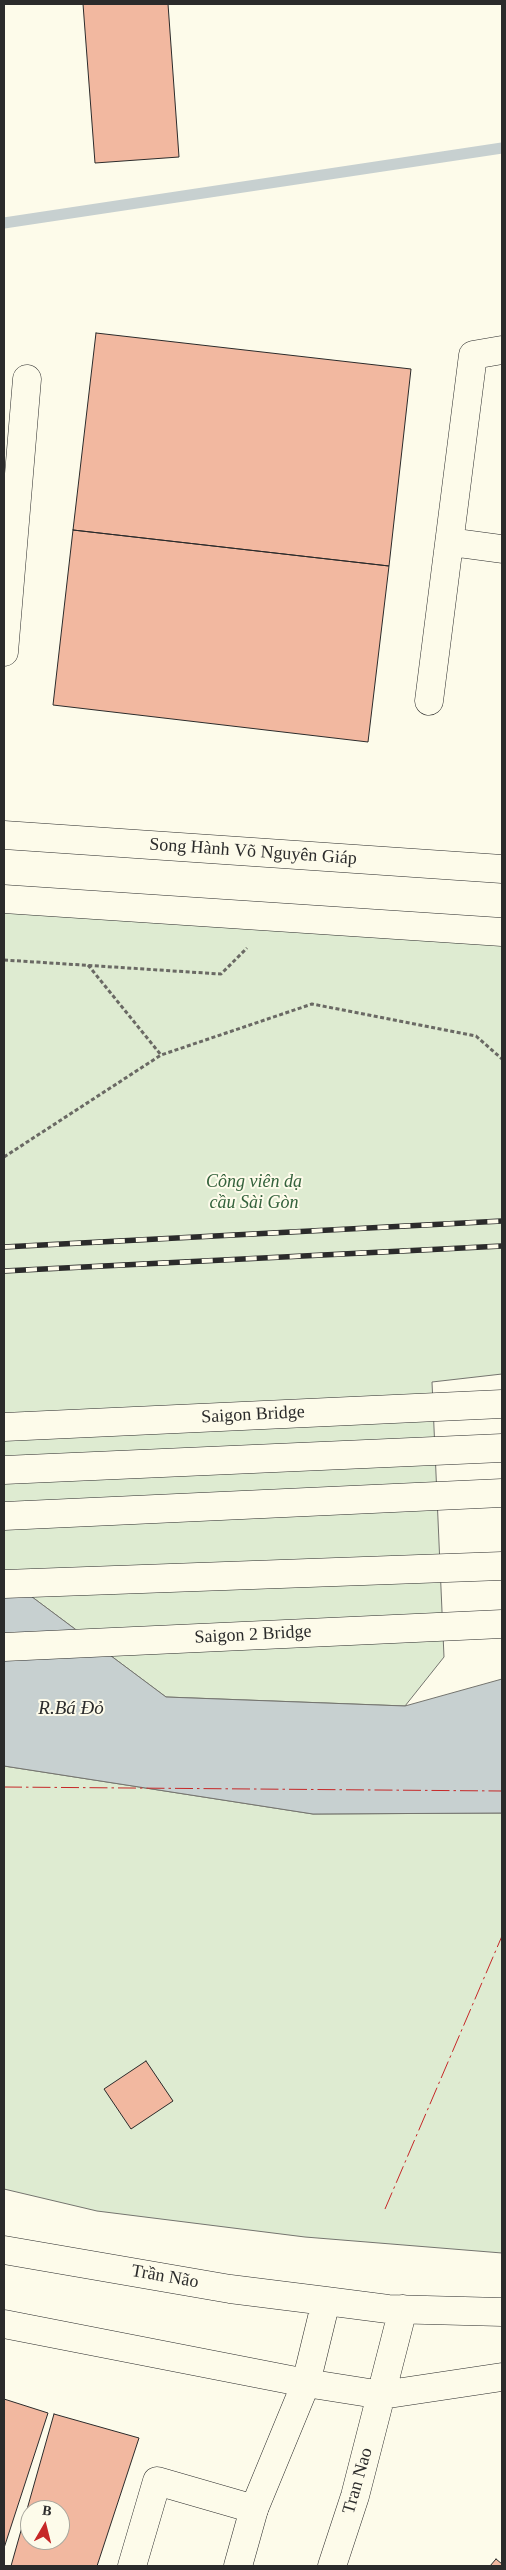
<!DOCTYPE html>
<html>
<head>
<meta charset="utf-8">
<style>
	body { margin:0 }
	#map { position:relative; width:506px; height:2570px; overflow:hidden; background:#fdfbea; font-family:"Times New Roman",serif }
	canvas { display:block }
	.frame { position:absolute; inset:0; border:5px solid #2b2b2b; pointer-events:none }
	.north { position:absolute; left:20px; top:2500px; width:50px; height:50px; box-sizing:border-box; background:#fdfbea; border:1px solid #a9a89e; border-radius:50%; rotate:8deg; font-size:14px; font-weight:700; line-height:20px; text-align:center; color:#2b2b2b }
	.north::after { content:''; display:block; margin:auto; width:18px; height:22px; background:#c62828; clip-path:polygon(50% 0,100% 100%,50% 72%,0 100%) }
</style>
</head>
<body>
<div id="map">
<canvas width="506" height="2570"></canvas>
<div class="frame"></div>
<div class="north">B</div>
</div>
<script>
const ctx = document.querySelector('canvas').getContext('2d');
ctx.lineJoin = 'round';
function fill(path, color) { ctx.fillStyle = color; ctx.fill(path, 'evenodd'); }
const shape = rows => new Path2D(rows.map(r => 'M' + r).join(''));
function trace(path, color, width, dash) { ctx.strokeStyle = color; ctx.lineWidth = width; ctx.lineCap = dash ? 'butt' : 'round'; ctx.setLineDash(dash || []); ctx.stroke(path); }
function write(font, color, halo, rows, align = 'center') {
  ctx.font = font + ' "Times New Roman",serif'; ctx.lineWidth = 4; ctx.setLineDash([]); ctx.textBaseline = 'middle'; ctx.strokeStyle = halo; ctx.fillStyle = color; for (const [text, x, y, turn = 0] of rows) {
    ctx.save(); ctx.translate(x, y); ctx.rotate((+turn || 0) * Math.PI / 180); ctx.textAlign = isNaN(turn) ? turn : align; if (halo) ctx.strokeText(text, 0, 0); ctx.fillText(text, 0, 0); ctx.restore();
  }
}
const green = shape([
	[4,904,502,938,502,1374,432,1382,444,1657,405,1706,166,1697,4,1576,4,904],
	[4,1766,313,1814,502,1813,502,2253,305,2237,97,2211,4,2189,4,1766]
]);
fill(green, '#deebd1');
trace(green, '#74746e', 1);
const water = shape([
	[4,1576,166,1697,405,1706,502,1679,502,1813,313,1814,4,1766,4,1576]
]);
fill(water, '#c7d0d0');
trace(water, '#74746e', 1);
trace(shape([
	[4,223,502,148]
]), '#c7d0d0', 11);
const building = shape([
	[83,4,168,4,179,157,95,163,83,4],
	[96,333,411,369,389,566,73,530,96,333],
	[73,530,389,566,368,742,53,705,73,530],
	[146,2061,173,2101,131,2129,104,2089,146,2061],
	[4,2399,48,2413,4,2548,4,2399],
	[54,2414,139,2438,97,2566,11,2566,54,2414],
	[30,2510,60,2510,60,2540,30,2540,30,2510],
	[496,2559,502,2564,502,2566,490,2566,496,2559]
]);
fill(building, '#f2b8a0');
trace(building, '#2b2b2b', 1);
const minor = shape([
	[450,542,502,549],
	[4,652,27,379],
	[429,701,473,355,502,350],
	[132,2566,157,2481,254,2509]
]);
const major = shape([
	[4,835,502,869],
	[4,899,502,932],
	[4,1427,502,1404],
	[4,1647,502,1624],
	[4,2250,230,2289,326,2301,388,2309,502,2312],
	[4,2324,306,2383,382,2395,502,2377],
	[238,2566,254,2509,306,2383,326,2301],
	[332,2566,355,2496,403,2309]
]);
const highway = shape([
	[4,1470,502,1448],
	[4,1516,502,1493],
	[4,1584,502,1566]
]);
trace(minor, '#2b2b2b', 29);
trace(major, '#2b2b2b', 29);
trace(highway, '#2b2b2b', 29);
trace(shape([
	[4,960,221,974,247,948],
	[88,965,161,1055],
	[4,1157,161,1055,312,1004,476,1036,502,1059]
]), '#6a6964', 3, [4, 2.5]);
trace(minor, '#fdfbea', 28);
trace(major, '#fdfbea', 28);
trace(highway, '#fdfbea', 28);
const rail = shape([
	[4,1247,502,1221],
	[4,1271,502,1246]
]);
trace(rail, '#2b2b2b', 5.5);
trace(rail, '#fdfbea', 4, [11]);
trace(shape([
	[4,1787,502,1791],
	[385,2209,502,1936]
]), '#c62828', 1, [18, 4, 2.5, 4]);
write('18px', '#2b2b2b', '#fdfbea', [
	["Song Hành Võ Nguyên Giáp",253,852,4],
	["Saigon Bridge",253,1415,-3],
	["Saigon 2 Bridge",253,1635,-3],
	["Trần Não",165,2277,10],
	["Tran Nao",358,2481,-74]
]);
write('italic 18px', '#34623c', '#fdfbea', [
	["Công viên dạ",254,1182],
	["cầu Sài Gòn",254,1203]
]);
write('italic 19px', '#2b2b2b', '#fdfbea', [
	["R.Bá Đỏ",71,1709]
]);
</script>
</body>
</html>
